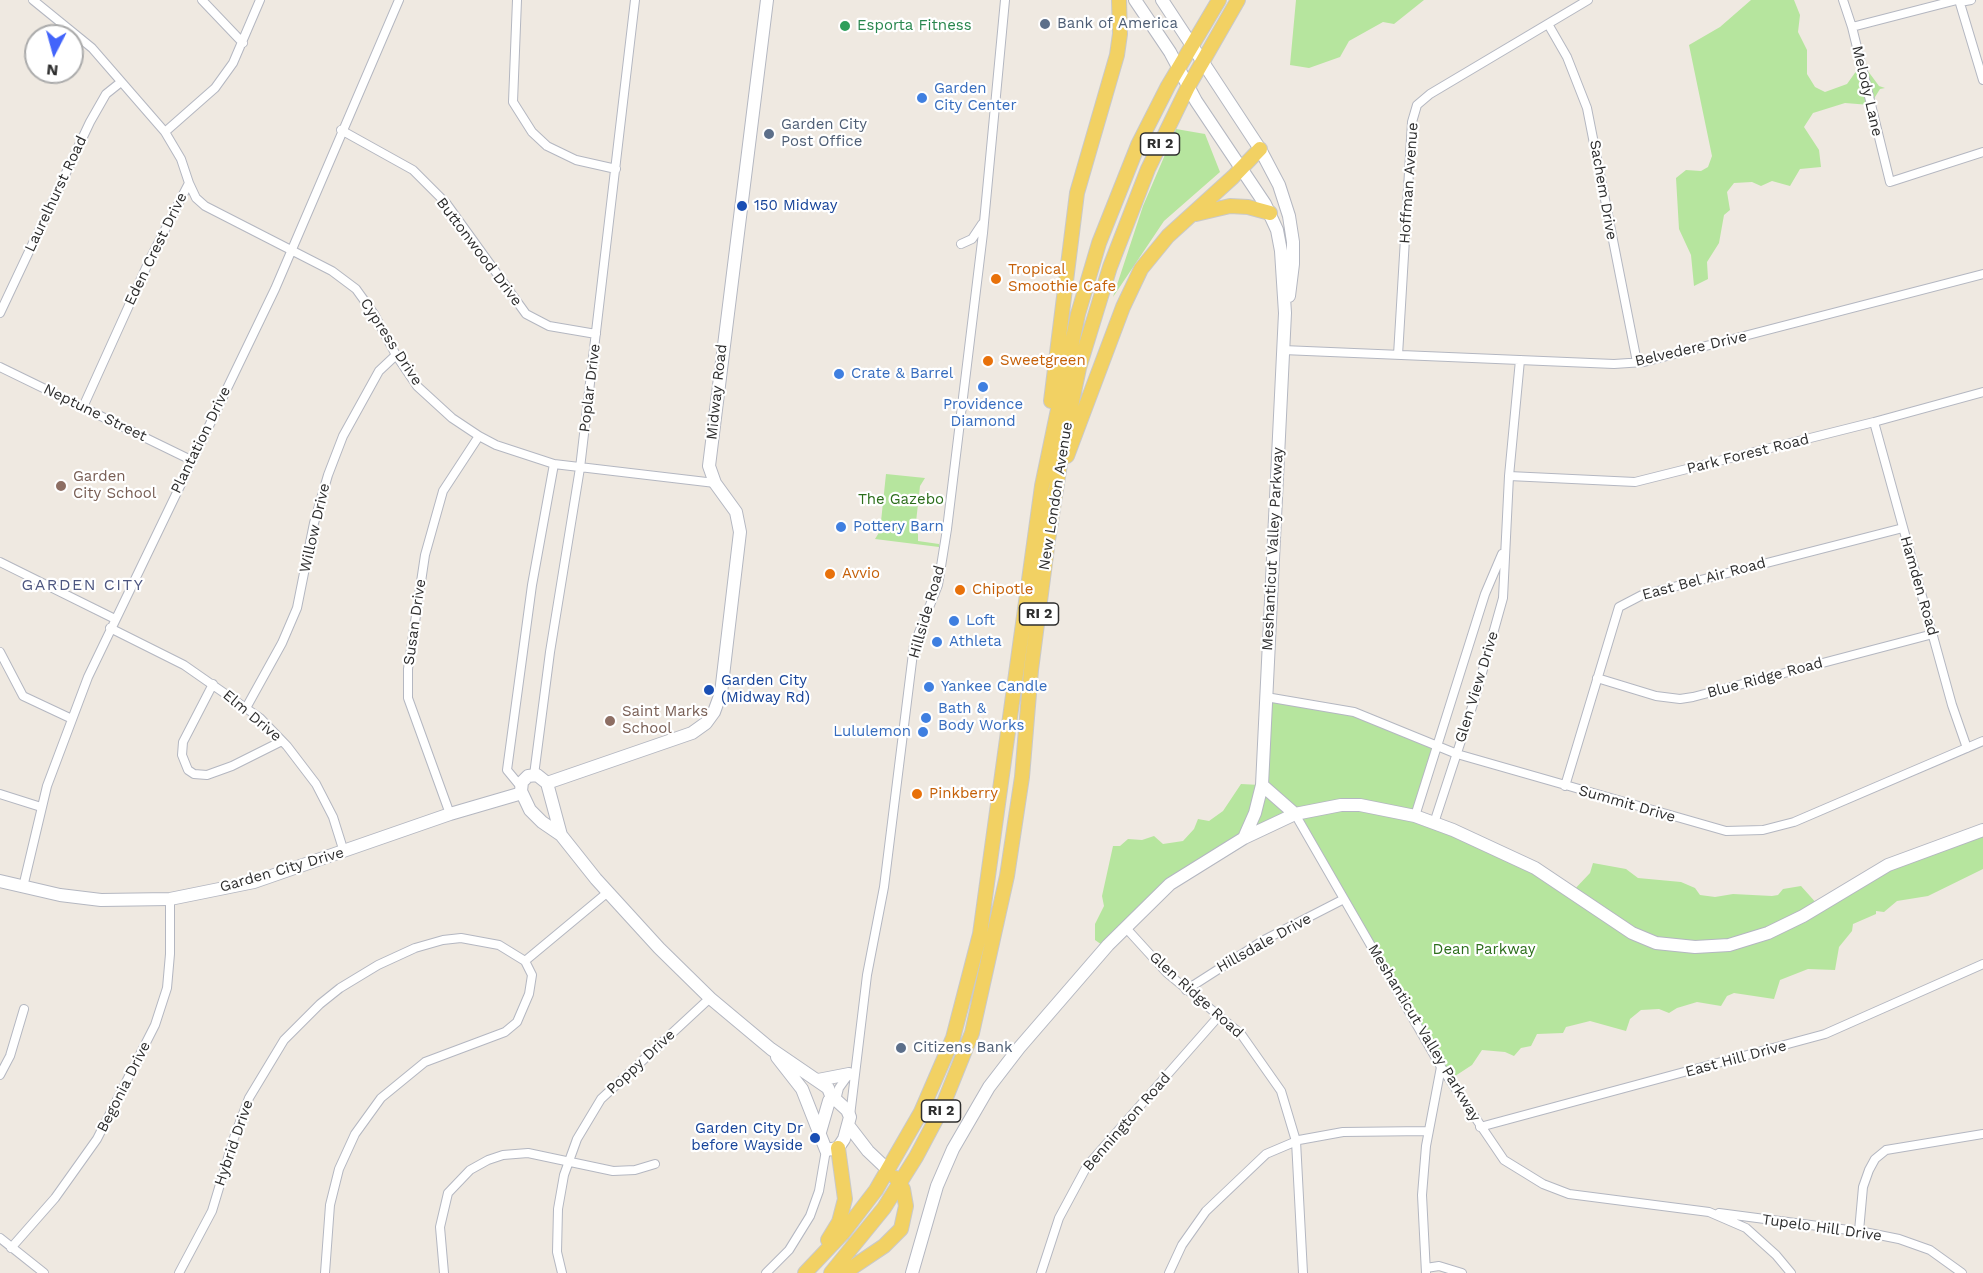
<!DOCTYPE html>
<html>
<head>
<meta charset="utf-8">
<style>
	body { margin:0 }
	#map { position:relative; width:1983px; height:1273px; overflow:hidden; background:#efe9e1; font-family:"Work Sans",sans-serif }
	canvas { display:block }
	.north { position:absolute; left:24px; top:24px; width:60px; height:60px; box-sizing:border-box; background:#fff; border:2px solid #ababab; border-radius:50%; rotate:186deg; font-size:16px; font-weight:700; line-height:24px; text-align:center; color:#2e2e2e }
	.north::after { content:''; display:block; margin:auto; width:21px; height:27px; background:#4264fb; clip-path:polygon(50% 0,100% 100%,50% 72%,0 100%) }
</style>
</head>
<body>
<div id="map">
<canvas width="1983" height="1273"></canvas>
<div class="north">N</div>
</div>
<script>
const ctx = document.querySelector('canvas').getContext('2d');
ctx.lineJoin = 'round';
function fill(path, color) { ctx.fillStyle = color; ctx.fill(path, 'evenodd'); }
const shape = rows => new Path2D(rows.map(r => 'M' + r).join(''));
function trace(path, color, width, dash) { ctx.strokeStyle = color; ctx.lineWidth = width; ctx.lineCap = dash ? 'butt' : 'round'; ctx.setLineDash(dash || []); ctx.stroke(path); }
function write(font, color, halo, rows, align = 'center') {
  ctx.font = font + ' "Work Sans",sans-serif'; ctx.lineWidth = 4.5; ctx.setLineDash([]); ctx.textBaseline = 'middle'; ctx.strokeStyle = halo; ctx.fillStyle = color; for (const [text, x, y, turn = 0] of rows) {
    ctx.save(); ctx.translate(x, y); ctx.rotate((+turn || 0) * Math.PI / 180); ctx.textAlign = isNaN(turn) ? turn : align; if (halo) ctx.strokeText(text, 0, 0); ctx.fillText(text, 0, 0); ctx.restore();
  }
}
fill(shape([
	[1296,0,1424,0,1394,24,1383,22,1349,41,1340,57,1309,68,1290,65],
	[1751,0,1794,0,1800,15,1798,32,1807,50,1807,74,1815,87,1825,92,1847,84,1862,63,1879,86,1885,88,1880,89,1870,105,1845,103,1813,113,1804,127,1819,150,1821,167,1800,169,1790,186,1772,181,1761,186,1752,182,1734,183,1727,192,1730,210,1724,215,1719,243,1707,262,1708,279,1694,286,1691,255,1679,229,1676,178,1686,170,1701,171,1708,167,1712,156,1689,45,1720,27],
	[1176,129,1205,134,1220,172,1164,221,1113,297,1143,206],
	[886,474,925,478,920,486,915,531,918,534,918,541,939,544,939,547,875,539,880,531],
	[1267,699,1338,709,1434,745,1416,814,1572,892,1590,873,1593,863,1626,869,1638,878,1681,882,1695,888,1700,895,1715,897,1733,894,1772,896,1778,895,1783,889,1801,886,1818,905,1872,874,1983,831,1983,869,1928,896,1897,901,1884,912,1876,911,1876,914,1853,924,1852,931,1839,947,1835,970,1808,969,1780,980,1774,999,1734,993,1727,996,1721,1006,1697,1002,1677,1008,1669,1013,1659,1009,1641,1010,1630,1019,1626,1031,1590,1021,1566,1027,1563,1033,1537,1034,1531,1046,1521,1048,1514,1056,1505,1052,1482,1050,1472,1065,1449,1080,1295,815,1204,861,1105,947,1095,940,1095,924,1104,906,1102,896,1113,846,1120,846,1128,839,1142,840,1154,836,1163,844,1183,841,1194,829,1198,819,1209,821,1223,811,1241,784,1260,785]
]), '#b6e59e');
const street = shape([
	[33,0,92,48,165,132,181,159,189,183,150,259,83,407],
	[202,0,243,43],
	[517,0,513,102,532,132,547,146,576,160,616,169],
	[1843,0,1852,27,1890,182,1983,152],
	[1959,0,1983,80],
	[1960,2,1971,0],
	[1548,24,1567,57,1587,108,1637,362],
	[1852,27,1957,0],
	[341,130,413,170,446,203,526,314,549,326,596,334],
	[165,132,215,88,233,63,260,0],
	[189,183,196,198,205,206,332,271,356,289,374,314,396,355,417,386,452,418,479,436,496,445,554,464,715,483],
	[961,244,972,239,982,224],
	[0,313,90,122,106,94,121,82],
	[1283,350,1614,364,1644,362,1983,274],
	[1398,355,1412,122,1417,105,1430,94,1588,0],
	[0,367,191,460],
	[1874,422,1952,705,1967,748],
	[1509,476,1635,482,1874,422,1983,392],
	[0,562,115,619],
	[110,628,184,665,260,718,287,746,316,784,333,817,344,852],
	[0,652,23,696,72,719],
	[1597,678,1656,696,1680,699,1693,697,1933,634],
	[213,684,183,742,182,755,188,770,194,774,207,775,232,766,282,741],
	[1266,697,1354,712,1457,754,1726,831,1763,830,1794,822,1983,741],
	[246,708,282,643,297,608,314,523,328,475,343,436,379,371,396,355],
	[534,775,550,652,580,468,635,0],
	[1565,786,1619,607,1642,595,1903,528],
	[521,787,507,770,532,585,554,464],
	[0,794,41,807],
	[450,814,408,698,408,669,425,555,443,491,479,436],
	[1295,814,1441,1067,1504,1160,1543,1184,1569,1194,1709,1212,1746,1228,1776,1255,1791,1273],
	[1415,816,1485,594,1502,554],
	[1434,823,1475,698,1503,598,1509,476,1520,360],
	[23,887,47,786,88,677,275,289,399,0],
	[1126,928,1167,973,1241,1034,1281,1091,1296,1141,1303,1273],
	[1186,990,1264,940,1344,899],
	[0,1075,10,1056,24,1009],
	[836,1100,839,1088,849,1074],
	[850,1116,867,975,884,887,914,645,938,585,947,529,983,233,1005,0],
	[1480,1127,1825,1034,1983,964],
	[1719,1213,1864,1232,1899,1239,1930,1250,1962,1273],
	[1859,1231,1863,1187,1869,1170,1875,1159,1886,1150,1983,1134],
	[0,1238,44,1273],
	[11,1248,55,1198,97,1139,155,1025,167,988,170,954,170,899],
	[1426,1268,1439,1266,1462,1273],
	[179,1273,212,1211,234,1138,249,1098,284,1040,320,1004,340,988,378,965,415,948,443,940,461,938,499,945,525,961,608,892],
	[325,1273,330,1205,339,1169,355,1134,381,1098,425,1062,505,1032,517,1022,529,994,532,975,525,961],
	[444,1273,440,1227,448,1193,470,1170,488,1160,503,1155,528,1153,613,1171,635,1170,655,1164],
	[562,1273,557,1252,558,1209,564,1175,577,1139,601,1099,710,998],
	[766,1273,789,1250,810,1216,819,1191,826,1150],
	[1041,1273,1059,1218,1087,1166,1218,1017],
	[1169,1273,1182,1245,1206,1211,1266,1154,1299,1140,1343,1132,1428,1131],
	[1426,1273,1422,1195,1426,1146,1441,1067]
]);
const secondary = shape([
	[1135,0,1170,52,1196,101,1265,204,1277,230,1281,251,1285,313,1262,785,1255,813,1244,838],
	[1162,0,1260,149,1279,185,1289,216,1293,242,1293,264,1289,296],
	[547,783,692,733,706,723,714,712,721,693,740,532,736,512,715,483,709,466,767,0],
	[1262,785,1295,814],
	[561,835,547,783,537,775,528,776,522,782,521,791,530,810,542,822,561,835,596,879,659,948,710,998,771,1049,828,1088,833,1100],
	[0,881,60,895,101,900,170,899,254,882,450,814,522,793],
	[777,1057,802,1089,826,1150,838,1148,844,1139,850,1117,847,1110,836,1100,829,1101,820,1132],
	[818,1080,849,1074],
	[848,1125,868,1151,888,1170],
	[912,1273,937,1186,953,1149,989,1087,1019,1048,1108,945,1170,884,1244,838,1295,814,1341,805,1360,805,1415,816,1453,830,1535,868,1632,933,1656,943,1695,947,1729,945,1768,933,1803,916,1888,865,1983,830]
]);
const primary = shape([
	[1196,214,1230,206,1248,207,1270,213],
	[1051,401,1077,193,1117,55,1120,34,1119,0],
	[1067,456,1123,307,1141,269,1168,236,1233,177,1260,149],
	[828,1240,839,1222,845,1199,838,1148],
	[805,1273,843,1233,876,1190,921,1112,953,1038,980,934,1042,486,1078,314,1099,243,1138,145,1168,86,1219,0],
	[831,1273,884,1208,916,1157,941,1110,972,1033,1007,876,1022,777,1031,670,1048,540,1063,445,1079,368,1110,267,1148,169,1188,87,1238,0],
	[844,1273,884,1246,901,1229,906,1206,903,1189,896,1178]
]);
trace(street, '#b4b7c1', 10);
trace(secondary, '#b4b7c1', 14);
trace(primary, '#c9c9c9', 16);
trace(street, '#fff', 8);
trace(secondary, '#fff', 12);
trace(primary, '#f2d163', 14);
for (const [x, y, r, color] of [
	[1045,24,6,"#5c6f8a"],
	[845,26,6,"#2e9e5b"],
	[922,98,6,"#3f7fe0"],
	[769,134,6,"#5c6f8a"],
	[742,206,6,"#1a4fb4"],
	[996,279,6,"#e8710a"],
	[988,361,6,"#e8710a"],
	[839,374,6,"#3f7fe0"],
	[983,387,6,"#3f7fe0"],
	[61,486,6,"#8d6e63"],
	[841,527,6,"#3f7fe0"],
	[830,574,6,"#e8710a"],
	[960,590,6,"#e8710a"],
	[954,621,6,"#3f7fe0"],
	[937,642,6,"#3f7fe0"],
	[929,687,6,"#3f7fe0"],
	[709,690,6,"#1a4fb4"],
	[926,718,6,"#3f7fe0"],
	[610,721,6,"#8d6e63"],
	[923,732,6,"#3f7fe0"],
	[917,794,6,"#e8710a"],
	[901,1048,6,"#5c6f8a"],
	[815,1138,6,"#1a4fb4"]
]) { const dot = new Path2D(); dot.arc(x, y, r, 0, 2 * Math.PI); ctx.fillStyle = color; ctx.fill(dot); trace(dot, '#fff', 2); }
for (const [x, y, w] of [
	[1160,144,39],
	[1039,614,39],
	[941,1111,39]
]) { const box = new Path2D(); box.roundRect(x - w / 2, y - 11, w, 22, 4.5); ctx.fillStyle = '#fff'; ctx.fill(box); trace(box, '#2e2e2e', 1.5); }
write('bold 14px', '#2e2e2e', null, [
	["RI 2",1160,144],
	["RI 2",1039,614],
	["RI 2",941,1111]
]);
write('15px', '#4e5e75', '#fff', [
	["Bank of America",1057,24],
	["Garden City",781,125],
	["Post Office",781,142],
	["Citizens Bank",913,1048]
], 'left');
write('15px', '#27864d', '#fff', [
	["Esporta Fitness",857,26]
], 'left');
write('15px', '#366cbe', '#fff', [
	["Garden",934,89],
	["City Center",934,106],
	["Crate & Barrel",851,374],
	["Providence",983,405,"center"],
	["Diamond",983,422,"center"],
	["Pottery Barn",853,527],
	["Loft",966,621],
	["Athleta",949,642],
	["Yankee Candle",941,687],
	["Bath &",938,709],
	["Body Works",938,726],
	["Lululemon",911,732,"right"]
], 'left');
write('15px', '#2e2e2e', '#fff', [
	["Melody Lane",1867,91,77],
	["Hoffman Avenue",1409,183,-86],
	["Sachem Drive",1603,190,80],
	["Laurelhurst Road",56,194,-65],
	["Eden Crest Drive",156,249,-64],
	["Buttonwood Drive",479,252,53],
	["Cypress Drive",391,342,57],
	["Belvedere Drive",1691,349,-13],
	["Poplar Drive",590,388,-83],
	["Midway Road",717,392,-84],
	["Neptune Street",95,413,26],
	["Plantation Drive",201,440,-64],
	["Park Forest Road",1748,454,-14],
	["New London Avenue",1056,496,-81],
	["Willow Drive",315,528,-77],
	["Meshanticut Valley Parkway",1273,549,-87],
	["East Bel Air Road",1704,579,-15],
	["Hamden Road",1919,586,74],
	["Hillside Road",927,612,-74],
	["Susan Drive",415,622,-82],
	["Blue Ridge Road",1765,678,-15],
	["Glen View Drive",1477,687,-73],
	["Elm Drive",252,716,40],
	["Summit Drive",1627,804,16],
	["Garden City Drive",282,870,-16],
	["Hillsdale Drive",1264,943,-29],
	["Glen Ridge Road",1196,995,42],
	["Meshanticut Valley Parkway",1424,1033,59],
	["East Hill Drive",1736,1059,-15],
	["Poppy Drive",641,1062,-43],
	["Begonia Drive",124,1087,-63],
	["Bennington Road",1127,1122,-49],
	["Hybrid Drive",234,1143,-71],
	["Tupelo Hill Drive",1822,1228,8]
]);
write('15px', '#164399', '#fff', [
	["150 Midway",754,206],
	["Garden City",721,681],
	["(Midway Rd)",721,698],
	["Garden City Dr",803,1129,"right"],
	["before Wayside",803,1146,"right"]
], 'left');
write('15px', '#c56008', '#fff', [
	["Tropical",1008,270],
	["Smoothie Cafe",1008,287],
	["Sweetgreen",1000,361],
	["Avvio",842,574],
	["Chipotle",972,590],
	["Pinkberry",929,794]
], 'left');
write('15px', '#785e54', '#fff', [
	["Garden",73,477],
	["City School",73,494],
	["Saint Marks",622,712],
	["School",622,729]
], 'left');
write('15px', '#2c6e1b', '#fff', [
	["The Gazebo",901,500],
	["Dean Parkway",1484,950]
]);
ctx.letterSpacing = '1.5px';
write('16px', '#4d5680', '#fff', [
	["GARDEN CITY",83,585]
]);
ctx.letterSpacing = '0px';
</script>
</body>
</html>
